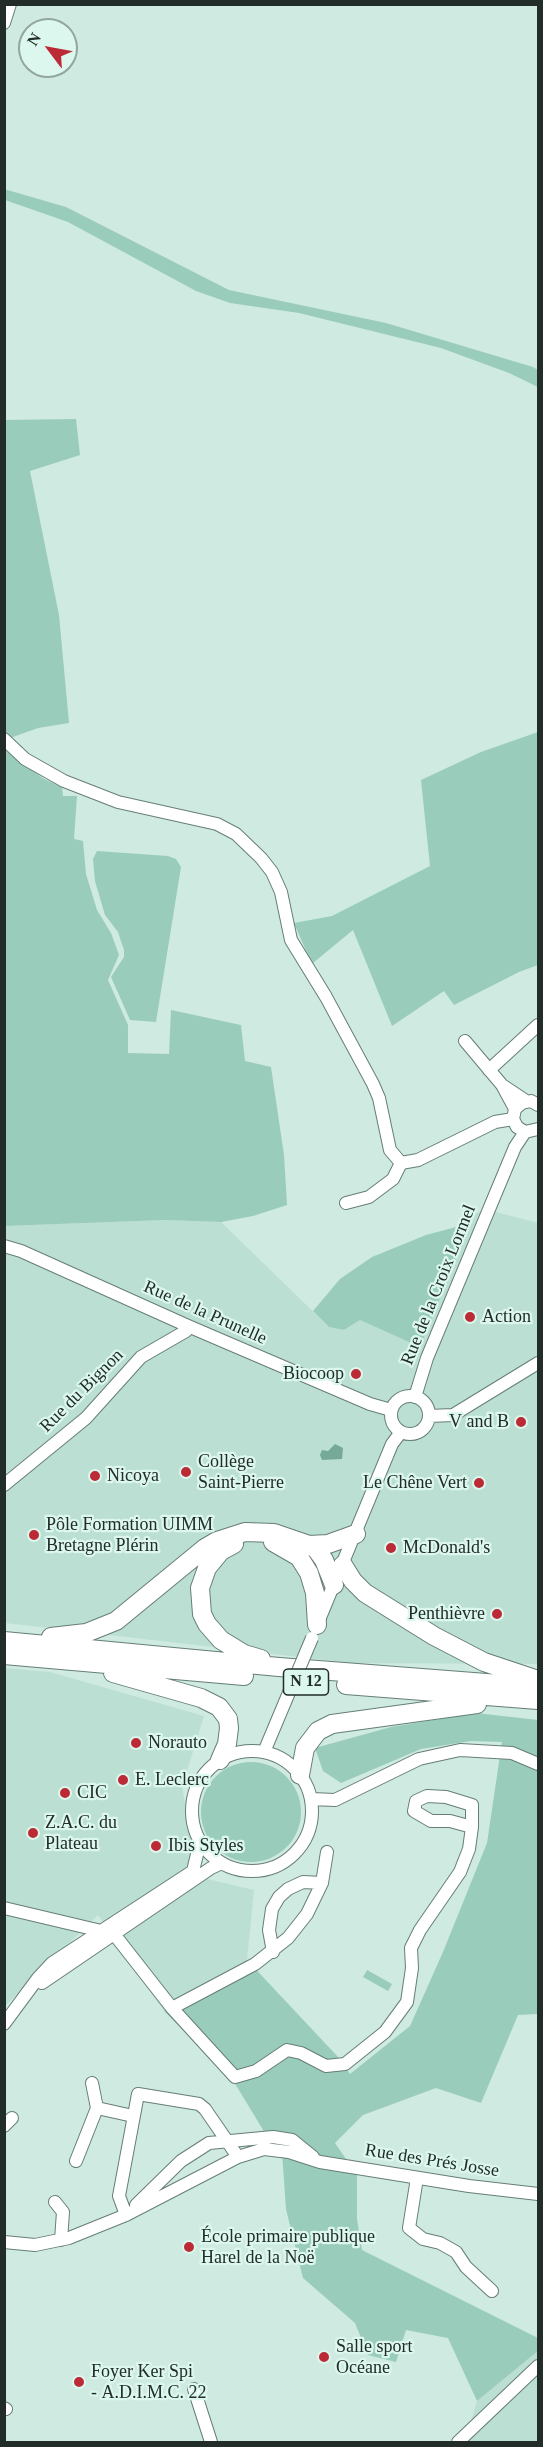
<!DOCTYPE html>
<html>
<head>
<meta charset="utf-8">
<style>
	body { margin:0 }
	#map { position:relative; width:543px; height:2447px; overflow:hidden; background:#cfeae0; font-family:Georgia,serif }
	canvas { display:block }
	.frame { position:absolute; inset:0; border:6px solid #222c28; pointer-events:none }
	.north { position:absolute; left:18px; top:18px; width:60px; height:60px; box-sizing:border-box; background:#dcf7ed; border:2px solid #92a69e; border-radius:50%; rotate:302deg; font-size:16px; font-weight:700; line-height:24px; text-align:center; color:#222c28 }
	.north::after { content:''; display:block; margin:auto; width:21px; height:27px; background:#bb2a35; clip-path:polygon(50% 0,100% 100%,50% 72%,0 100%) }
</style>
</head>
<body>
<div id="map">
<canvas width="543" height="2447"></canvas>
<div class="frame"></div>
<div class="north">N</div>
</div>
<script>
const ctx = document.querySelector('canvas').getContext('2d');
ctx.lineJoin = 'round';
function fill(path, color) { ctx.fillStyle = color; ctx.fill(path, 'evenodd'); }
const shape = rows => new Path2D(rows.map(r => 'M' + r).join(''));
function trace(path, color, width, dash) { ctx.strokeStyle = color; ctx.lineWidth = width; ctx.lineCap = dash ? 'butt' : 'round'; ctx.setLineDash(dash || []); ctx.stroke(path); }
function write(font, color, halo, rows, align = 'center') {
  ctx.font = font + ' Georgia,serif'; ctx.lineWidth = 4.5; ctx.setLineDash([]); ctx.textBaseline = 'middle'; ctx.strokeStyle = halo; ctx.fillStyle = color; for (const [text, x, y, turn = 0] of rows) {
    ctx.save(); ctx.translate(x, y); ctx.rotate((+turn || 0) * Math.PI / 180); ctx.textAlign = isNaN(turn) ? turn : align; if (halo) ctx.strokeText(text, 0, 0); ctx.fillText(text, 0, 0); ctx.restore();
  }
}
fill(shape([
	[488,1210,538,1223,538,1664,351,1663,5,1623,5,1226,164,1220,221,1222,329,1327,344,1330,360,1320,420,1347,476,1213],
	[5,1668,50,1672,204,1716,182,1787,199,1877,254,1890,247,1960,164,2011,98,1915,5,2006],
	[538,2351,538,2442,465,2442,477,2401]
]), '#bcdfd3');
fill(shape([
	[4,189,66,207,229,290,386,323,533,367,538,370,538,387,509,373,441,348,299,313,230,303,196,291,68,222,5,200],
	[76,419,80,455,30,471,59,615,69,723,38,728,10,738,5,732,5,420],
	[538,732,538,965,519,972,454,1005,444,991,392,1026,353,930,313,963,307,953,294,923,332,916,430,866,421,780,481,752],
	[5,750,44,779,62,787,63,796,77,796,74,839,83,841,86,874,97,910,111,933,119,955,108,980,128,1025,128,1053,169,1054,171,1010,241,1025,245,1061,271,1067,284,1155,287,1205,253,1216,221,1222,164,1220,5,1226],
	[97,851,168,856,176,859,181,867,156,1022,130,1020,111,977,124,957,124,950,118,932,105,915,95,881,93,859],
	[471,1223,420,1347,360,1320,344,1330,329,1327,313,1311,340,1279,372,1257,426,1235],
	[476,1713,538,1720,538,2014,518,2015,481,2103,436,2088,363,2115,335,2143,357,2175,357,2219,362,2250,538,2338,538,2351,477,2401,448,2338,406,2330,396,2362,368,2355,355,2323,303,2278,286,2209,282,2152,268,2138,234,2082,164,2011,247,1960,339,2058,350,2074,410,2026,443,1952,487,1843,502,1742,471,1741,421,1749,341,1783,323,1771,315,1748,391,1727],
	'201 1812a50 50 0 1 1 100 0a50 50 0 1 1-100 0Z',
	[367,1970,392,1984,388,1991,363,1977]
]), '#9accbb');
fill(shape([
	[335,1444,343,1448,342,1459,322,1460,320,1455,322,1450,328,1451]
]), '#75a998');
const minor = shape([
	[4,23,10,4],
	[4,739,25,759,64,781,118,802,217,824,236,834,261,858,272,872,281,892,291,940,326,997,373,1084,379,1098,390,1150,401,1163,418,1160,495,1122,513,1119],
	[465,1041,502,1085],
	[489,1070,538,1025],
	[538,1105,531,1101,522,1103,515,1109,513,1119,517,1127,525,1132,538,1129],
	[515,1109,502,1085,526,1101],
	[346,1203,369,1197,393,1179,401,1163],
	[4,1246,21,1251,188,1326,370,1404,391,1410],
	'391 1415a19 19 0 1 1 38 0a19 19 0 1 1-38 0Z',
	[415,1397,427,1358,515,1147,525,1132],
	[429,1416,453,1415,538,1363],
	[4,1485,86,1418,141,1357,186,1331,188,1326],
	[319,1620,392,1444,401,1432],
	'192 1811a60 60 0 1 1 120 0a60 60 0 1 1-120 0Z',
	[264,1752,285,1702],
	[311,1799,335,1800,419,1759,460,1750,512,1753,538,1764],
	[4,1908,114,1934,172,2008,235,2077,256,2071,287,2050,301,2053,326,2066,345,2064,385,2032,407,2002,412,1968,411,1948,420,1930,460,1872,469,1849,472,1827,472,1805,446,1797,427,1796,416,1801,414,1811,431,1821,450,1821,472,1827],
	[273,1952,269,1930,272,1909,279,1897,288,1889,303,1882,322,1883],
	[42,1983,211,1868,222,1863],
	[172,2008,255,1964,288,1938,307,1914,322,1883,327,1852],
	[4,2024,38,1978,52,1963,193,1871,200,1842],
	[92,2083,97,2108,133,2116],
	[4,2126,12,2118],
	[76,2161,97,2108],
	[417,2178,409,2228,423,2239,440,2243,456,2252,466,2267,492,2291],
	[55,2202,63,2212,61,2240],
	[136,2205,181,2161,209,2143,273,2137,292,2140,313,2157],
	[126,2215,119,2196,138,2094,199,2104,205,2109,238,2157],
	[4,2242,35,2245,69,2238,126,2215,238,2157,264,2149,289,2152,320,2162,469,2186,538,2194],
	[194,2389,211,2442],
	[4,2408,6,2409],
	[458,2442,538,2366]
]);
const highway = shape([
	[273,1542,299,1557,309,1573,315,1593,317,1625],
	[234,1544,221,1551,207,1568,200,1588,202,1614,207,1624,221,1640,244,1654,261,1659],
	[309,1545,328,1544,356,1534],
	[343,1565,353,1581,365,1593,434,1636,484,1662,538,1680],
	[51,1637,86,1633,116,1621,205,1548,217,1541,245,1532,274,1533,309,1545,316,1549,324,1560,334,1585],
	[4,1641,279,1667,538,1687],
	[4,1655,244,1676],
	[113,1673,201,1698,219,1707,228,1719,229,1728,227,1744,220,1760],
	[346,1685,538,1700],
	[300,1775,305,1748,318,1731,332,1724,477,1704]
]);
trace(minor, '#667e76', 14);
trace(highway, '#667e76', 20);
trace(minor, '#fff', 12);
trace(highway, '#fff', 18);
const minorBridge = shape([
	[285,1702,312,1638]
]);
trace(minorBridge, '#667e76', 14, []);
trace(minorBridge, '#fff', 12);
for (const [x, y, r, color] of [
	[470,1317,6,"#bb2a35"],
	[356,1374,6,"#bb2a35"],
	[521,1422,6,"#bb2a35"],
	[186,1472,6,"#bb2a35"],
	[95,1476,6,"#bb2a35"],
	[479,1483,6,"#bb2a35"],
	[34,1535,6,"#bb2a35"],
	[391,1548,6,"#bb2a35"],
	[497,1614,6,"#bb2a35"],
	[136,1743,6,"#bb2a35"],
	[123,1780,6,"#bb2a35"],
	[65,1793,6,"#bb2a35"],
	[33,1833,6,"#bb2a35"],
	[156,1846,6,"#bb2a35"],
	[189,2247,6,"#bb2a35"],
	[324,2357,6,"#bb2a35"],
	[79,2382,6,"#bb2a35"]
]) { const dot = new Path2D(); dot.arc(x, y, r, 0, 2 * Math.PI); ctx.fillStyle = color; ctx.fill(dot); trace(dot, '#dcf7ed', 2); }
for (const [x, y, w] of [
	[306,1682,45]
]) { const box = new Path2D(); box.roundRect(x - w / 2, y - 13, w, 26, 4.5); ctx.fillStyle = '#dcf7ed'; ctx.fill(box); trace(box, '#222c28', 1.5); }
write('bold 16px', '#222c28', null, [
	["N 12",306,1682]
]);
write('18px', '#222c28', '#dcf7ed', [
	["Rue de la Croix Lormel",439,1285,-68],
	["Rue de la Prunelle",205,1313,24],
	["Rue du Bignon",82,1391,-45],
	["Rue des Prés Josse",432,2161,9]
]);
write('18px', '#222c28', '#dcf7ed', [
	["Action",482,1317],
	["Biocoop",344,1374,"right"],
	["V and B",509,1422,"right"],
	["Collège",198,1462],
	["Saint-Pierre",198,1483],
	["Nicoya",107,1476],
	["Le Chêne Vert",467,1483,"right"],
	["Pôle Formation UIMM",46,1525],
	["Bretagne Plérin",46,1546],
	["McDonald's",403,1548],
	["Penthièvre",485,1614,"right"],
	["Norauto",148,1743],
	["E. Leclerc",135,1780],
	["CIC",77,1793],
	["Z.A.C. du",45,1823],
	["Plateau",45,1844],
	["Ibis Styles",168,1846],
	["École primaire publique",201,2237],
	["Harel de la Noë",201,2258],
	["Salle sport",336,2347],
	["Océane",336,2368],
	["Foyer Ker Spi",91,2372],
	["- A.D.I.M.C. 22",91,2393]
], 'left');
</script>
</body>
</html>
